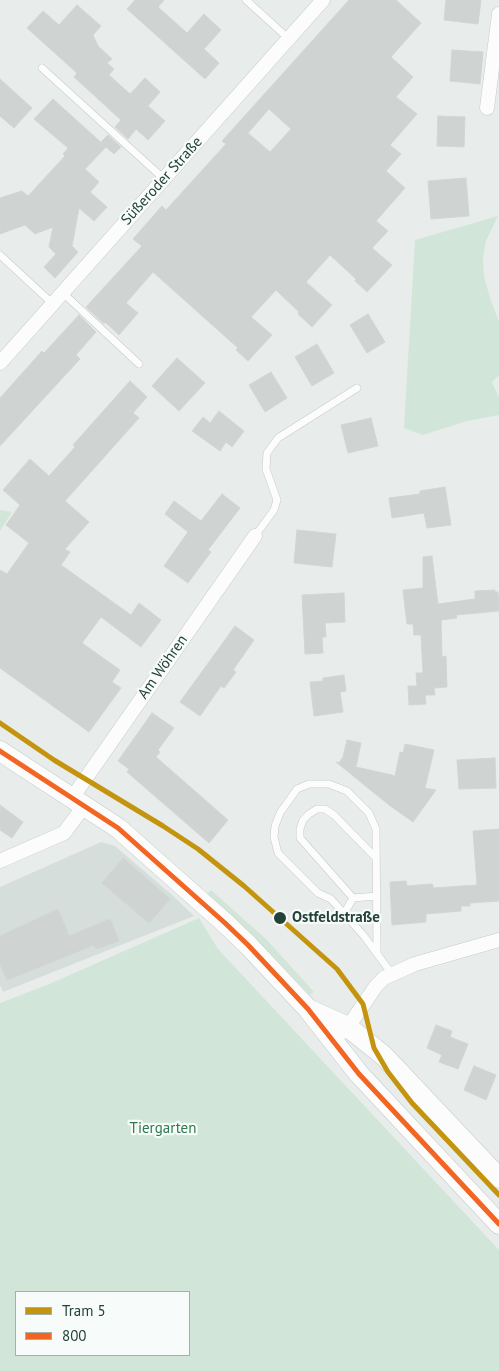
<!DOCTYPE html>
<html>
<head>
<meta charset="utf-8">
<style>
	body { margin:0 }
	#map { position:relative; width:499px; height:1371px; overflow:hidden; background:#e8edeb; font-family:"PT Sans",sans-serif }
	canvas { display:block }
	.legend { position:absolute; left:15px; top:1291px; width:175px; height:65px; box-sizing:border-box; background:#f7fbf9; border:1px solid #a3b1ad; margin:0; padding:6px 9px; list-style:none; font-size:15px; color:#24423a }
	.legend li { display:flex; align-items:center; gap:10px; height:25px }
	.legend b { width:25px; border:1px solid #a3b1ad }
</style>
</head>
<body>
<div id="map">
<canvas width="499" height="1371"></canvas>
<ul class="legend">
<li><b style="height:6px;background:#c4940e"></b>Tram 5</li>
<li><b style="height:6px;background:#f26522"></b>800</li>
</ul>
</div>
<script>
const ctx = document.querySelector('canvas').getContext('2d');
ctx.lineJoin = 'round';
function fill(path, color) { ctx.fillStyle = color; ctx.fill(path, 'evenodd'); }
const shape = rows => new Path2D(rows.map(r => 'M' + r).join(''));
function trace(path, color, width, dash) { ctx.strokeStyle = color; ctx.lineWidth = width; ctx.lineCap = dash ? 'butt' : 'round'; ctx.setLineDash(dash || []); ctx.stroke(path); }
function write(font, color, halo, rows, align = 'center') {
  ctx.font = font + ' "PT Sans",sans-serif'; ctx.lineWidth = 4.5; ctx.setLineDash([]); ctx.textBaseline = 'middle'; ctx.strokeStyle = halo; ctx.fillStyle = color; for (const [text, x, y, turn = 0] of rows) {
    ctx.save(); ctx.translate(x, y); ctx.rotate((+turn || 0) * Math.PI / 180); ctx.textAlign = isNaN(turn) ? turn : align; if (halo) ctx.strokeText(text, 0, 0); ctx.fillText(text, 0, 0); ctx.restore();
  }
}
fill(shape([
	[101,842,115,846,172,895,194,916,3,992,0,985,0,887]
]), '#d6dedb');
fill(shape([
	[498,216,486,241,483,257,484,276,490,298,499,322,499,375,492,382,499,398,499,415,467,421,423,435,404,428,415,240],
	[0,510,12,512,0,531],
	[211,890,266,939,314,992,310,995,273,956,206,895],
	[199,918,218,949,499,1250,499,1371,0,1371,0,1003,47,985],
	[16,1292,189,1292,189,1355,16,1355]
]), '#d1e6d8');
const building = shape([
	[135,0,164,0,158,7,187,33,204,14,221,30,204,49,219,63,205,79,127,9,135,0],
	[349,0,396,0,421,23,391,57,413,77,396,97,417,114,390,145,401,154,386,171,405,188,376,221,388,231,372,248,392,265,367,292,355,281,356,279,330,255,306,282,332,305,312,327,298,314,299,312,276,290,251,317,272,335,248,361,236,350,238,348,153,272,126,303,138,313,119,335,105,322,104,324,86,307,142,246,133,239,162,206,166,210,226,144,222,141,349,0],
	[269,109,291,129,270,152,248,133,269,109],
	[446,0,481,0,478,24,444,20,446,0],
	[77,5,101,26,93,35,98,46,112,59,107,63,114,69,109,75,130,94,145,78,160,92,148,106,165,121,148,140,136,129,128,139,115,127,121,120,74,77,77,73,27,28,43,11,59,25,77,5],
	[452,50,483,52,480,84,450,81,452,50],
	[0,79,32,108,14,128,0,116,0,79],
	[53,99,105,146,101,142,108,135,121,147,114,154,106,147,85,169,99,182,90,192,107,207,94,221,79,208,72,246,78,252,55,278,44,267,56,254,49,247,53,227,35,234,25,225,0,234,0,198,22,191,28,196,65,156,63,154,68,148,34,119,53,99],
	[438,116,465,117,464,147,437,146,438,116],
	[466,178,469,216,431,219,428,181,466,178],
	[368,314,385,342,367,353,350,325,368,314],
	[79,315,96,332,76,355,80,359,0,446,0,398,42,351,44,353,79,315],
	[317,344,334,373,312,386,295,357,317,344],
	[177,358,205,383,179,411,152,386,177,358],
	[271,372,287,398,265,412,249,385,271,372],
	[130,381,147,397,133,413,139,418,65,501,89,522,65,549,70,552,61,565,131,615,139,603,161,620,141,647,101,617,82,643,120,670,112,682,121,688,89,732,0,668,0,570,7,574,29,543,6,525,20,505,3,490,30,459,49,476,75,447,73,445,130,381],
	[219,411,244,431,232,447,226,442,220,451,192,431,203,417,210,423,219,411],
	[371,418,378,446,348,453,341,425,371,418],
	[445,487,451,525,427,528,424,513,392,518,389,498,420,494,420,491,445,487],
	[222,494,240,508,208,550,211,552,188,583,164,566,188,532,165,514,174,501,201,521,222,494],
	[297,530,336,534,332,567,294,563,297,530],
	[432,556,438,604,475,599,475,591,495,590,495,592,498,592,499,611,456,615,457,618,441,620,442,657,446,656,447,687,434,688,435,695,425,695,426,704,409,705,408,686,417,686,416,673,423,673,421,635,414,635,413,624,407,624,403,590,423,588,423,557,432,556],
	[344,593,345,622,325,623,326,637,322,637,323,653,305,654,302,595,344,593],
	[235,626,254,640,233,670,236,672,224,688,221,686,200,716,180,702,235,626],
	[344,675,346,691,340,692,343,712,314,716,310,682,323,681,323,678,344,675],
	[152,713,174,728,158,750,160,752,156,757,228,820,209,843,127,772,129,769,118,761,152,713],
	[347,740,361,743,356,767,392,775,395,776,400,752,403,753,405,744,434,750,425,788,436,790,413,822,389,805,336,762,339,763,343,757,347,740],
	[495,758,496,788,459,789,457,760,495,758],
	[0,805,23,822,12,838,0,830,0,805],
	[499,829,499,901,470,903,470,906,461,906,461,911,426,914,426,922,392,925,390,882,406,881,407,886,431,884,433,885,433,888,477,885,473,831,499,829],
	[123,858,170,899,149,923,102,883,123,858],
	[58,909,69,936,110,919,119,941,96,949,94,945,7,980,0,964,0,936,58,909],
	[436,1025,452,1031,450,1037,468,1044,458,1069,439,1062,442,1055,427,1048,436,1025],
	[474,1066,496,1075,486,1100,464,1090,474,1066]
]);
fill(building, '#cfd4d2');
trace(building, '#d1d6d4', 1);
const service = shape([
	[246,0,289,39],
	[42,68,164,179],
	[0,255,53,304],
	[63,293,139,364],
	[255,536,274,510,277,500,266,469,267,453,278,438,357,388],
	[376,858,334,815,325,809,317,809,309,814,303,820,300,829,300,838,353,898,377,896],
	[344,914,353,898],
	[377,952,376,829,369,813,347,791,329,784,309,784,297,789,280,813,275,826,274,837,278,853,318,893,331,899,364,936,392,974]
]);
const minor = shape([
	[487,108,499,14],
	[0,363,323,0],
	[72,798,255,536],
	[0,861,64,833,84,806],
	[343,1032,348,1027,376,986,384,978,415,964,499,940]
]);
const secondary = shape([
	[0,751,118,828,225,923,248,945,308,1009,359,1074,499,1224],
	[310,1010,348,1027,384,1056,499,1178]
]);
trace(service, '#c5cac8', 8);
trace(minor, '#c5cac8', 15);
trace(secondary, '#c3cbc8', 21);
trace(service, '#fcfcfc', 7);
trace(minor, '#fcfcfc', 14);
trace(secondary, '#fcfcfc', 20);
trace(shape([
	[0,751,118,828,225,923,248,945,308,1009,359,1074,499,1224]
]), '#f26522', 5);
trace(shape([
	[0,723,54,760,163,826,198,849,244,886,337,969,363,1004,374,1048,388,1072,412,1103,499,1195]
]), '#c4940e', 5);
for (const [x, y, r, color] of [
	[280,918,7,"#24423a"]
]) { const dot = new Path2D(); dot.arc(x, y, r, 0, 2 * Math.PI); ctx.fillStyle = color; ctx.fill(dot); trace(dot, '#f7fbf9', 2); }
write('15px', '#24423a', '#f7fbf9', [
	["Süßeroder Straße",162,181,-48],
	["Am Wöhren",163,667,-55]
]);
write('bold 15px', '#24423a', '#f7fbf9', [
	["Ostfeldstraße",292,918]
], 'left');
write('15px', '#2d7a4b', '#f7fbf9', [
	["Tiergarten",163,1129]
]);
</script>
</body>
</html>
